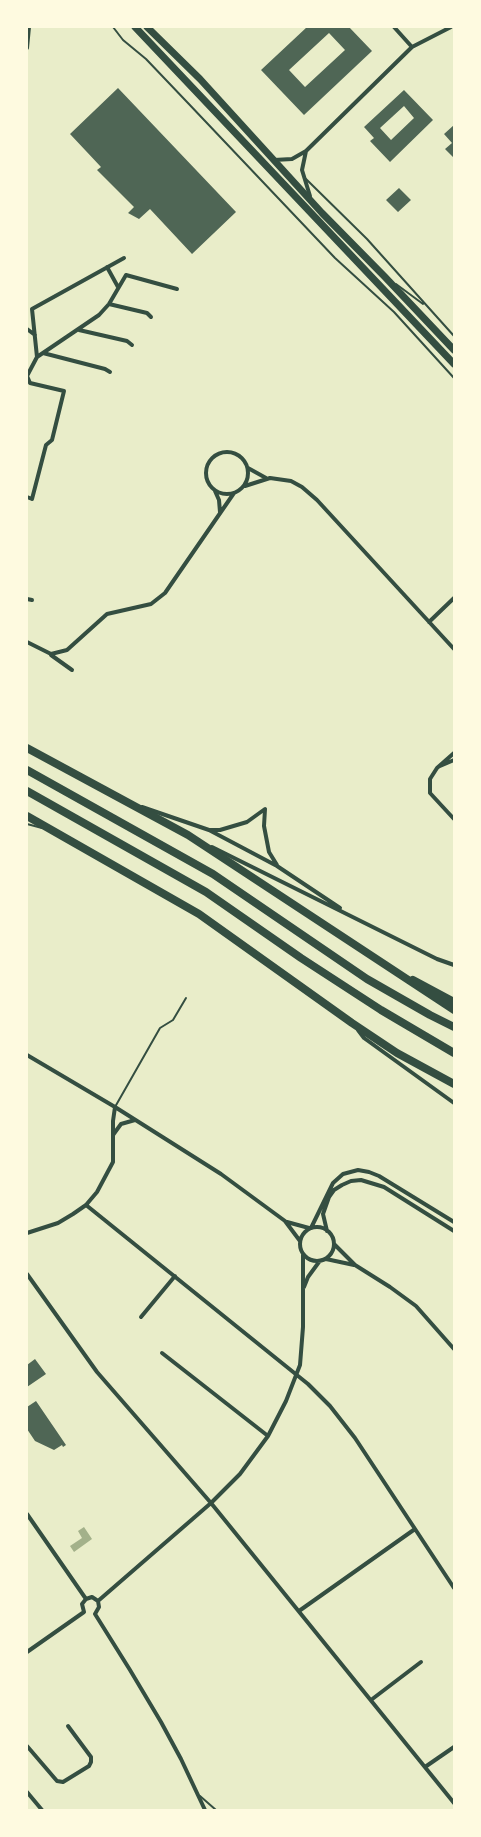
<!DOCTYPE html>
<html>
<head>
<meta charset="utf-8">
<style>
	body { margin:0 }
	#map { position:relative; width:481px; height:1837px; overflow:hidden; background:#e9edc9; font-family:"Noto Sans",sans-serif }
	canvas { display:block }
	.frame { position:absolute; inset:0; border:28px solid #fefae0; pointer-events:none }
</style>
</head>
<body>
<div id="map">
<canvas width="481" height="1837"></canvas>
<div class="frame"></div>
</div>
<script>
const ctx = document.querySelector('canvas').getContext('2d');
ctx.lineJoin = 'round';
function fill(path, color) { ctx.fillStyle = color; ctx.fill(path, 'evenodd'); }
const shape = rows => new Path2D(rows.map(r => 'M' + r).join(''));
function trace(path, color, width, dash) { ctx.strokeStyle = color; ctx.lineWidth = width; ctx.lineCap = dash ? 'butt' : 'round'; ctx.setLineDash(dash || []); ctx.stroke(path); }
fill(shape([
	[84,1527,92,1539,74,1552,70,1546,82,1538,78,1531]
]), '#a3b18a');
fill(shape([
	[307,27,349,27,372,51,304,115,261,70],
	[329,33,345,50,305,87,289,70],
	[118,88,236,212,192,254,150,209,139,219,128,213,134,207,97,170,101,167,70,134],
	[404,90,433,120,390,162,370,141,374,138,364,127],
	[404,106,414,118,391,140,380,128],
	[454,125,454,158,445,149,452,143,444,134],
	[399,188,411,200,398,212,386,200],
	[35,1359,46,1374,27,1387,27,1365],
	[36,1401,66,1445,63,1447,62,1445,54,1450,35,1441,27,1429,27,1407]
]), '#4f6655');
trace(shape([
	[113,27,123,40,146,59,187,102,335,258,394,312,454,378],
	[306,179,367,239,454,336],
	[396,284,423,304],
	[27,824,42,828],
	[115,1107,160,1028,173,1020,186,998],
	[200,1796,216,1810]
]), '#344e41', 2);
trace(shape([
	[394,27,412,47],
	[27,48,29,27],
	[306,151,302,170,310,196],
	[274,160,292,159,306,151,412,47,451,27],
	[107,267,118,287],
	[109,304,147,313,151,317],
	[27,329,35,335],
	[79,330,127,341,132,345],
	[43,353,105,369,110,372],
	[37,357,32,309,124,258],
	[27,376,37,357,99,315,109,304,126,275,177,289],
	[27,376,30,383,64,391,52,440,46,445,32,499,27,497],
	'206 473a21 21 0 1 1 42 0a21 21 0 1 1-42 0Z',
	[248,468,266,478],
	[245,486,270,478,291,481,302,487,317,500,454,649],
	[215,491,219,500,220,512],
	[27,599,32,600],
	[429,622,454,598],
	[27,642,51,654,67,650,107,614,151,604,165,593,234,493],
	[51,655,72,670],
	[454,753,437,768,430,779,430,793,454,819],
	[440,766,454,760],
	[142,807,209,830,277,866,340,908],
	[210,830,220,830,247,822,265,809,264,826,269,852,277,865],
	[212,847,437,959,454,965],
	[358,1030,364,1038,454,1103],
	[27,1055,115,1107,221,1174,285,1221,300,1241],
	[113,1135,121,1124,135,1120],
	[86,1205,308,1384,330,1406,355,1438,454,1588],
	[287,1222,309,1228],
	'300 1244a17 17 0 1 1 34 0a17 17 0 1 1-34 0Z',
	[311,1228,333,1183,343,1174,358,1170,369,1172,379,1176,454,1222],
	[327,1231,323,1214,329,1197,334,1190,342,1185,351,1181,361,1180,384,1187,454,1231],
	[27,1233,58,1223,73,1214,86,1205,97,1192,113,1162,113,1121,115,1107],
	[334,1244,355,1265,390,1287,416,1306,454,1349],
	[326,1259,354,1265],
	[27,1274,97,1372,211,1503,454,1803],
	[304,1287,308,1277,319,1262],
	[141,1317,175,1276],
	[162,1353,268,1436],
	[27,1514,86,1599],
	[86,1599,92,1597,98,1601],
	[98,1601,211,1503,240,1474,268,1436,286,1401,300,1365,303,1327,303,1255],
	[299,1611,415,1529],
	[84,1612,82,1604,86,1599],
	[95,1614,130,1670,161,1722,181,1759,205,1810],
	[95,1614,99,1607,98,1601],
	[27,1652,84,1612],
	[371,1700,421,1662],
	[27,1746,57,1781,63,1782,89,1766,91,1762,91,1757,68,1726],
	[425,1767,454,1747],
	[27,1792,42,1810]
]), '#344e41', 4);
trace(shape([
	[135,27,454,364],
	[147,27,200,79,322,213,385,277,454,350]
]), '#344e41', 7);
trace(shape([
	[27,748,188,835,454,1010],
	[27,770,213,874,367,979,430,1015,454,1027],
	[27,791,206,892,301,958,381,1010,454,1053],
	[27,816,199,914,352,1023,397,1053,454,1084],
	[413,980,454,1002]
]), '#344e41', 8);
</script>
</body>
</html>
